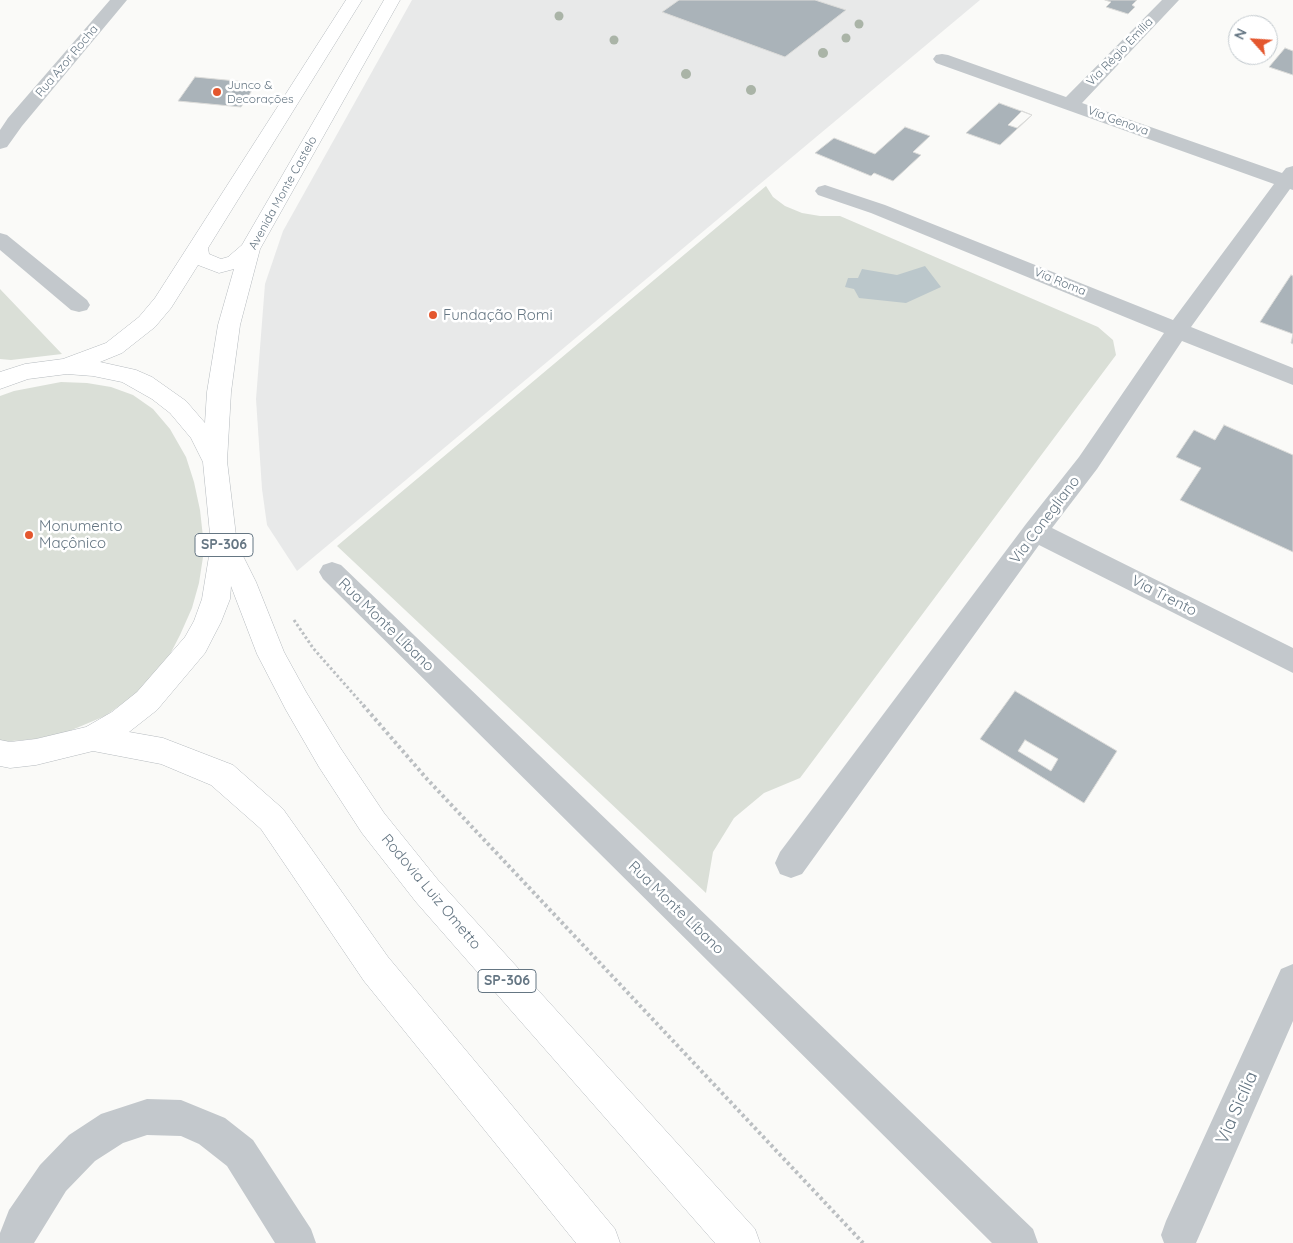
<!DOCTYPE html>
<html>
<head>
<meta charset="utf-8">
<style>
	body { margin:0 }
	#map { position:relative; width:1293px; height:1243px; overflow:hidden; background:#fafaf8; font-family:Quicksand,sans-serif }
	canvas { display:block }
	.north { position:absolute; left:1228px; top:15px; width:50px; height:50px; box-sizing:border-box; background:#fff; border:1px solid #c1c8cd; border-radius:50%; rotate:296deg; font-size:14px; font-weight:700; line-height:20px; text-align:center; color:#657683 }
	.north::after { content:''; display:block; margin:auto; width:18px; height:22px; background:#e4572e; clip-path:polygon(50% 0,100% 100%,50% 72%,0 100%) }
</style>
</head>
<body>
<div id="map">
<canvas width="1293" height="1243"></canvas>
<div class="north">N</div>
</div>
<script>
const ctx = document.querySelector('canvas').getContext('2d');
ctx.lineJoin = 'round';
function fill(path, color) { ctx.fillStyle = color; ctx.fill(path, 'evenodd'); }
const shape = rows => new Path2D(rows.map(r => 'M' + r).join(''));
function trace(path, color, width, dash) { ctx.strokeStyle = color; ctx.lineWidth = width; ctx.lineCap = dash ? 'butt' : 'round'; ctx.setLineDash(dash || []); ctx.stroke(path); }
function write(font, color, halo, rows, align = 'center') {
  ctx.font = font + ' Quicksand,sans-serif'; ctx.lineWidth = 5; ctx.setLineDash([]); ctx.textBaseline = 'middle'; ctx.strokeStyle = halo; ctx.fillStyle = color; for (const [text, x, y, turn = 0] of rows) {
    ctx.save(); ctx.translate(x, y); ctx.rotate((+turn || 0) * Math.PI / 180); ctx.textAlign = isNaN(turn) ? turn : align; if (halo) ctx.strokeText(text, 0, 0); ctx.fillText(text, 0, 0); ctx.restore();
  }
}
fill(shape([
	[412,0,980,0,297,571,267,525,262,489,256,399,265,284,283,231]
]), '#e8e9e9');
fill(shape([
	[766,186,773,197,785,206,802,213,820,216,840,216,1098,327,1113,340,1116,355,800,778,764,793,734,818,713,852,706,893,337,546],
	[0,289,62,354,11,360,0,359],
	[61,382,87,383,111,387,133,395,153,409,170,429,186,457,194,482,200,510,203,537,203,557,199,583,192,608,180,635,164,666,136,694,105,716,67,732,35,739,0,742,0,396,14,391]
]), '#dadfd7');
fill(shape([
	[925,266,941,287,906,303,859,298,854,289,845,287,848,278,858,278,862,269,897,275]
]), '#bbc7cb');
const building = shape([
	[679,0,815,0,846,10,785,57,662,12,679,0],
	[1105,0,1137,0,1132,5,1135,7,1128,14,1106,7,1111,2,1105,0],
	[1285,48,1293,51,1293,75,1269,67,1285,48],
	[195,77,257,83,241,107,178,101,195,77],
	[999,103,1032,115,1000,145,966,133,999,103],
	[1022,111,1032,115,1017,128,1008,125,1022,111],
	[905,127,930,136,913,152,921,155,893,181,874,173,871,176,815,153,834,138,875,154,905,127],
	[1291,275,1293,276,1293,344,1291,343,1293,334,1260,322,1291,275],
	[1224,425,1293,455,1293,552,1180,500,1201,468,1176,457,1194,430,1215,440,1224,425],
	[1015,691,1117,751,1084,803,980,739,1015,691],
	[1025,740,1058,759,1051,771,1018,751,1025,740]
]);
fill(building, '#aab3b9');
trace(building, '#dcdcda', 1);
const major = shape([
	[346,0,362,0,208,248,209,254,221,259,228,257,242,245,384,0,400,0,260,249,240,325,231,392,227,461,237,544,256,582,284,652,306,692,341,749,384,813,438,880,755,1229,760,1243,715,1243,416,902,362,833,319,767,286,710,257,654,231,586,230,599,221,622,205,653,157,710,129,732,163,738,233,765,283,809,388,957,615,1229,620,1243,576,1243,364,981,261,829,211,785,161,764,93,751,36,765,10,768,0,766,0,740,10,742,36,739,86,727,112,712,137,692,185,637,194,621,202,599,211,544,203,462,191,438,170,413,152,399,122,382,93,376,67,374,28,379,0,389,0,372,25,364,63,359,106,343,139,317,155,298,346,0],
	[198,265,219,273,234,269,218,325,207,392,205,423,186,401,152,377,136,370,100,362,122,353,155,327,171,308,198,265]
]);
trace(major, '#b5babe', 1);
trace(shape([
	[294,620,313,648,364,706]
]), '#bbbfc2', 3, [2.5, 2.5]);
trace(shape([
	[363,705,427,779,863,1243]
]), '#bbbfc2', 4, [3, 3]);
fill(shape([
	[110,0,127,0,22,126,7,147,0,149,0,130,8,118,110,0],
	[1162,0,1179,0,1082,103,1282,173,1286,168,1293,166,1293,190,1290,189,1191,327,1293,368,1293,385,1182,341,1097,469,1052,528,1293,648,1293,673,1039,545,802,874,791,878,780,874,775,863,780,852,1026,524,1079,457,1164,333,871,213,818,195,815,191,818,187,825,185,885,205,1173,320,1274,184,936,63,933,59,936,55,942,54,948,55,1066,97,1162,0],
	[0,233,7,235,87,300,90,305,87,310,79,312,71,310,0,250,0,233],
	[332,562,341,565,1033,1229,1038,1243,992,1243,323,579,319,572,323,565,332,562],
	[1293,964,1293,1021,1196,1243,1164,1243,1161,1235,1166,1221,1281,969,1293,964],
	[147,1099,181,1100,225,1118,253,1140,311,1229,316,1243,275,1243,227,1166,199,1144,181,1136,147,1135,123,1143,95,1161,66,1191,34,1243,0,1243,0,1233,9,1210,40,1165,69,1135,101,1114,147,1099]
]), '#c3c8cc');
fill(major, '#fff');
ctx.fillStyle = '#aab4a7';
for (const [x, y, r] of [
	[559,16,4.5],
	[859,24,4.5],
	[846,38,4.5],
	[614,40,4.5],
	[823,53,5],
	[686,74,5],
	[751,90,5]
]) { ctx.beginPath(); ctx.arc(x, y, r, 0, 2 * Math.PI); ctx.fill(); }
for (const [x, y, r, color] of [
	[217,92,5,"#e4572e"],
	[433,315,5,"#e4572e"],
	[29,535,5,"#e4572e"]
]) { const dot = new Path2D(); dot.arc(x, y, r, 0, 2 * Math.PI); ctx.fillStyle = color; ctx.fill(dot); trace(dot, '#fff', 2); }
write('12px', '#657683', '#fff', [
	["Via Régio Emília",1120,52,-46],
	["Rua Azor Rocha",67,61,-50],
	["Via Genova",1118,121,20],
	["Avenida Monte Castelo",283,193,-61],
	["Via Roma",1060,282,22]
]);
write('12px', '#657683', '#fff', [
	["Junco &",227,85],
	["Decorações",227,99]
], 'left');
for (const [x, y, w] of [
	[224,545,58],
	[507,981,58]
]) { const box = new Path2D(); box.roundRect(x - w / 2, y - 11.5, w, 23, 4); ctx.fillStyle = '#fff'; ctx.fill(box); trace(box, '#657683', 1); }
write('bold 14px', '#657683', null, [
	["SP-306",224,545],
	["SP-306",507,981]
]);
write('15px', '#657683', '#fff', [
	["Fundação Romi",443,315],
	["Monumento",39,526],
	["Maçônico",39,543]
], 'left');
write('15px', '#657683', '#fff', [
	["Via Conegliano",1045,520,-53],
	["Via Trento",1164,596,27],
	["Rua Monte Líbano",386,625,44],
	["Rodovia Luiz Ometto",431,892,50],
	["Rua Monte Líbano",676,908,44]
]);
write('18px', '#657683', '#fff', [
	["Via Sicília",1237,1108,-66]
]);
</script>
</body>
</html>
